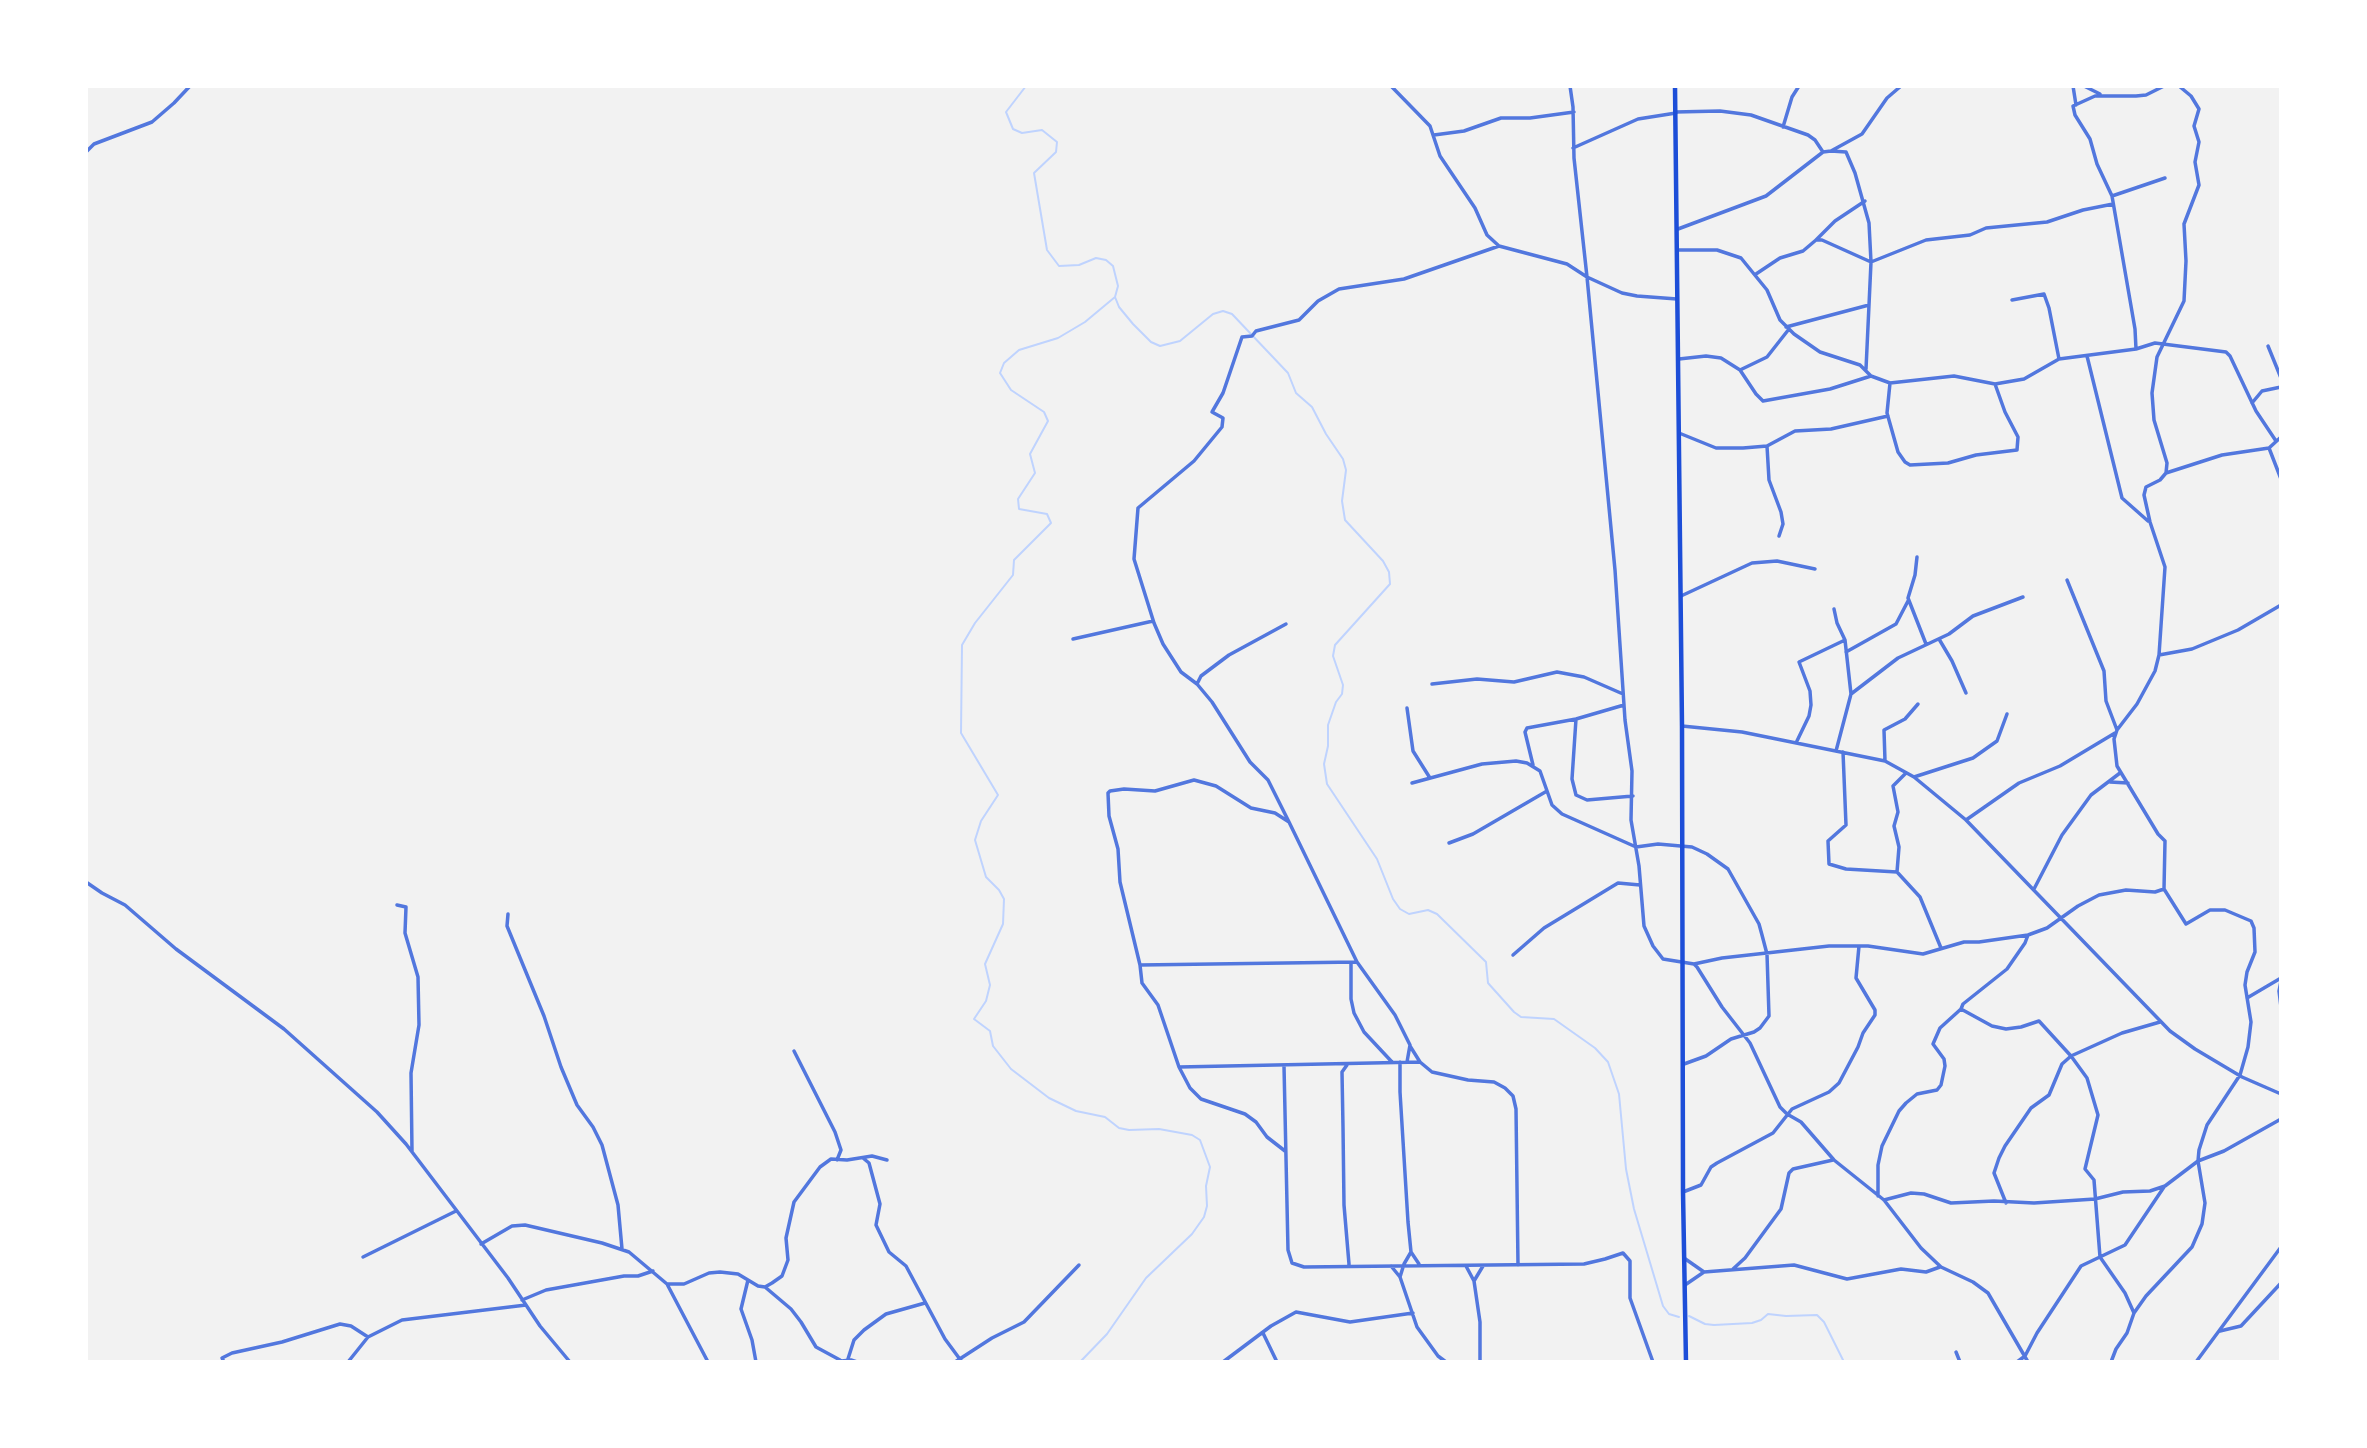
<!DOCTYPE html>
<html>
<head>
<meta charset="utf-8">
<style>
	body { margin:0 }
	#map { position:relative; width:2367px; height:1448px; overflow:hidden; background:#f2f2f2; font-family:"IBM Plex Sans",sans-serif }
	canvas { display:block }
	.frame { position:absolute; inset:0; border:88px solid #fff; pointer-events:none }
</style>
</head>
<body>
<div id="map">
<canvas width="2367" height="1448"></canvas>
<div class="frame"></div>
</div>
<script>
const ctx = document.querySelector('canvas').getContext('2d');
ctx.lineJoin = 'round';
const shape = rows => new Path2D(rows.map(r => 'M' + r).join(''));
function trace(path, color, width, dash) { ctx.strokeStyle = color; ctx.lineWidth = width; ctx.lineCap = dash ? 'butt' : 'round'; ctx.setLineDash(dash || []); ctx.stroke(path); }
trace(shape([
	[1026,86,1006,112,1013,129,1022,133,1042,130,1057,142,1056,152,1034,173,1047,250,1059,266,1079,265,1096,258,1106,260,1113,266,1118,286,1115,297,1085,322,1058,338,1019,350,1004,363,1000,373,1011,390,1044,412,1048,421,1030,454,1035,473,1018,499,1019,509,1047,514,1051,523,1014,560,1013,575,975,623,962,645,961,733,998,795,981,821,975,840,986,877,999,890,1004,899,1003,924,985,964,990,985,986,1001,974,1019,990,1031,993,1046,1011,1069,1049,1098,1076,1111,1105,1117,1119,1128,1129,1130,1159,1129,1192,1135,1200,1140,1210,1167,1206,1186,1207,1206,1204,1217,1192,1234,1146,1278,1107,1334,1080,1362],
	[1115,297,1119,307,1133,324,1151,342,1160,346,1180,341,1213,314,1223,311,1232,314,1288,373,1296,393,1312,407,1326,434,1343,459,1346,470,1342,501,1345,520,1383,561,1389,572,1390,584,1335,645,1333,656,1343,685,1342,694,1336,702,1328,725,1328,746,1324,764,1327,784,1377,859,1393,899,1400,909,1409,914,1428,910,1437,914,1486,962,1488,983,1514,1012,1521,1017,1554,1019,1595,1048,1608,1062,1619,1094,1626,1169,1634,1209,1663,1306,1669,1314,1679,1317],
	[1689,1316,1705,1324,1714,1325,1752,1323,1761,1320,1768,1314,1786,1316,1817,1315,1824,1322,1844,1362]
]), '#bfd3fe', 2);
trace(shape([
	[1391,86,1430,126,1440,156,1475,208,1487,235,1499,246],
	[1570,86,1573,107,1574,158,1587,277],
	[1901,86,1887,98,1862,134,1831,151,1846,152,1855,173,1869,223,1871,262,1926,240,1970,235,1986,228,2047,222,2083,210,2113,204],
	[2073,86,2076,105],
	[2084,86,2100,94],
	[1675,112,1720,111,1751,115,1808,135,1815,140,1823,152],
	[1783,127,1792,97,1799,86],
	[1434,135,1464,131,1501,118,1530,118,1574,112],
	[1573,148,1638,119,1676,113],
	[86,152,94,144,152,122,174,103,190,86],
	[2112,196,2097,164,2090,139,2075,115,2073,106,2095,96,2136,96,2146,95,2164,86],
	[1678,229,1766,196,1823,152,1831,151],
	[1816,240,1835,221,1865,201],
	[1678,250,1717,250,1741,258,1767,290,1780,320,1794,334,1820,352,1860,365,1871,376,1890,383],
	[1756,274,1780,258,1803,251,1816,240,1822,240,1871,262,1869,305],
	[1677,299,1637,296,1622,293,1587,277,1615,570,1625,720,1632,771,1631,820,1639,866,1644,926,1653,946,1663,959,1694,964,1697,967,1722,1007,1750,1043,1780,1107,1787,1114,1801,1122,1834,1160,1884,1200,1921,1248,1941,1267,1973,1282,1988,1293,2028,1362],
	[2012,300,2044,294,2049,308,2059,359],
	[1786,327,1869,305,1866,369],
	[2268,346,2281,378],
	[2136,349,2135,329,2112,196,2165,178],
	[2087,356,2122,498,2148,521],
	[1679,359,1706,356,1721,358,1740,370,1756,394,1763,401,1830,389,1871,376],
	[1740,370,1767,357,1789,329],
	[1995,384,2005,412,2018,437,2017,450,1976,455,1948,463,1910,465,1905,462,1898,452,1887,413,1890,383,1954,376,1995,384,2024,379,2059,359,2136,349,2155,343,2226,352,2230,356,2256,411,2276,441],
	[2252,403,2262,391,2281,387],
	[1679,433,1716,448,1743,448,1767,446,1795,431,1831,429,1888,416],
	[2281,437,2269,448,2281,479],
	[1767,446,1769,480,1781,512,1783,524,1779,536],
	[2166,473,2222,455,2269,448],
	[1917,557,1915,575,1908,598,1926,644],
	[2067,580,2104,671,2106,701,2117,730,2114,739,2117,766,2158,834,2165,841,2164,889,2186,924,2210,910,2225,910,2251,921,2254,928,2255,952,2247,972,2245,985,2251,1022,2248,1047,2240,1075,2207,1125,2199,1150,2198,1161,2205,1203,2202,1224,2192,1247,2146,1296,2134,1313,2127,1333,2116,1349,2111,1362],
	[1681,596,1752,563,1777,561,1815,569],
	[1834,609,1837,623,1845,640,1851,694],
	[1073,639,1153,621],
	[1939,639,1952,661,1966,693],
	[1846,652,1896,624,1908,601],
	[2159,655,2192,649,2238,630,2281,605],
	[1197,684,1201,676,1229,655,1286,624],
	[1432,684,1477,679,1514,682,1557,672,1584,677,1623,694],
	[1407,708,1413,751,1430,778],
	[1576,719,1572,779,1576,795,1587,800,1633,796],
	[1682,726,1742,732,1885,761,1914,777,1966,820,2170,1031,2195,1049,2242,1077,2281,1094],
	[2117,730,2137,704,2155,671,2159,655,2165,567,2150,522,2144,495,2146,487,2160,480,2166,473,2167,463,2154,420,2152,393,2157,357,2184,301,2186,261,2184,224,2199,185,2195,162,2199,142,2194,126,2199,109,2191,96,2179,86],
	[1796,743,1809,716,1811,705,1810,691,1799,662,1845,640],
	[1836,751,1851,694,1898,658,1949,634,1973,616,2023,597],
	[1843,752,1846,825,1828,841,1829,864,1846,869,1897,872],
	[1885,761,1884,730,1905,719,1918,704],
	[1533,765,1525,732,1527,728,1576,719,1624,705],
	[1906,773,1893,786,1898,812,1894,826,1899,847,1897,872,1920,897,1941,948],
	[1914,777,1973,758,1997,741,2007,714],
	[2110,782,2128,783],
	[1412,783,1482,764,1516,761,1527,763,1540,771,1552,805,1562,814,1636,847,1658,844,1692,847,1707,854,1728,869,1759,924,1762,935,1767,954,1769,1016,1760,1028,1754,1032,1731,1039,1706,1056,1684,1064],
	[1966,820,2019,783,2060,766,2115,733],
	[1289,822,1268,780,1250,762,1212,702,1197,684,1181,672,1163,644,1154,623,1134,559,1138,508,1194,461,1222,427,1223,418,1212,412,1223,393,1242,337,1252,336,1256,331,1299,320,1318,301,1339,289,1404,279,1499,246,1567,264,1587,277],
	[1449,843,1473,834,1547,791],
	[86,882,102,893,125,905,176,949,284,1029,377,1112,406,1144,508,1278,540,1326,570,1362],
	[2034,889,2062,835,2091,795,2120,773],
	[397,905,406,907,405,933,418,977,419,1025,411,1073,412,1151],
	[508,914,507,926,544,1016,561,1067,577,1105,593,1127,602,1145,618,1205,622,1249],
	[2028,935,2025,943,2007,969,1963,1004,1961,1009,1992,1026,2006,1029,2021,1027,2039,1021,2071,1056,2087,1078,2098,1115,2085,1169,2094,1180,2100,1257,2125,1293,2134,1313],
	[1513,955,1544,928,1618,883,1640,885],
	[1351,963,1351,999,1354,1013,1364,1032,1392,1062],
	[1694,964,1722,958,1829,946,1868,946,1923,954,1964,942,1979,942,2028,935,2047,928,2078,906,2099,895,2126,890,2155,892,2164,889],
	[1140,965,1120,882,1118,849,1109,816,1108,793,1110,791,1124,789,1155,791,1194,780,1216,786,1251,808,1275,813,1289,822,1357,962],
	[2281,981,2279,991,2281,1007],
	[2247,998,2281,978],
	[1410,1046,1420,1062],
	[794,1051,835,1132,841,1150,837,1160],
	[1400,1062,1400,1092,1408,1222,1411,1252,1419,1264],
	[1407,1062,1410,1045,1395,1015,1357,962,1140,965,1142,983,1158,1005,1179,1067,1420,1062,1432,1072,1468,1080,1494,1082,1505,1088,1513,1096,1516,1109,1518,1265],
	[1347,1065,1342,1072,1343,1127,1344,1205,1349,1264],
	[1284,1066,1288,1250,1292,1263,1304,1267,1584,1264,1605,1259,1623,1253,1630,1261,1630,1298,1653,1362],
	[1179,1067,1190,1088,1201,1099,1245,1114,1256,1122,1267,1137,1285,1151],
	[863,1158,869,1163,880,1204,876,1225,889,1252,906,1266,945,1339,962,1362],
	[1683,1192,1701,1185,1711,1167,1717,1163,1773,1133,1792,1109,1829,1092,1839,1083,1858,1047,1863,1033,1875,1015,1875,1010,1856,978,1859,946],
	[1878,1196,1878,1165,1882,1146,1899,1111,1906,1103,1917,1094,1937,1090,1941,1085,1945,1066,1944,1059,1933,1044,1940,1028,1961,1009],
	[1884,1200,1911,1193,1924,1194,1951,1203,1994,1201,2034,1203,2095,1199,2123,1192,2150,1191,2165,1186,2198,1161,2224,1151,2281,1119],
	[2006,1203,1994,1173,1999,1158,2005,1146,2031,1108,2049,1095,2062,1064,2071,1056,2122,1033,2160,1022],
	[481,1244,512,1226,525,1225,602,1243,629,1252,667,1284,708,1362],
	[363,1257,456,1211],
	[1684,1258,1704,1272],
	[1391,1266,1400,1277,1417,1327,1438,1356,1446,1362],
	[1466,1266,1474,1281,1480,1322,1480,1362],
	[1733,1269,1745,1258,1781,1209,1789,1173,1793,1169,1833,1160],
	[1400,1277,1404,1264,1411,1252],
	[748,1280,741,1309,752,1340,756,1362],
	[1474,1281,1483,1266],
	[667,1284,684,1284,709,1273,720,1272,738,1274,758,1286,765,1287,772,1283,782,1276,788,1260,786,1238,794,1202,820,1167,831,1159,847,1160,872,1156,887,1160],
	[1685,1285,1704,1272,1794,1265,1847,1279,1901,1269,1926,1272,1940,1267],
	[765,1287,791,1309,801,1322,816,1347,840,1360],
	[522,1300,546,1290,624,1276,638,1276,653,1271],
	[2220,1331,2241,1326,2281,1283],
	[1263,1333,1277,1362],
	[1956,1352,1960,1362],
	[224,1362,222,1358,232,1353,282,1342,340,1324,351,1326,368,1337],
	[348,1362,368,1337,402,1320,526,1305],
	[832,1362,851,1360,857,1362],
	[847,1362,854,1340,864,1330,886,1314,925,1303],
	[955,1362,992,1338,1024,1322,1079,1265],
	[1223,1362,1271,1326,1296,1312,1350,1322,1413,1313],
	[2017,1362,2025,1356,2037,1333,2081,1266,2125,1245,2164,1187]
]), '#5277de', 3.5);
trace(shape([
	[2196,1362,2281,1247]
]), '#5277de', 3.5);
trace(shape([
	[1675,86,1682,726,1683,1192,1686,1362]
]), '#1d4ed8', 4.5);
</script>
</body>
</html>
